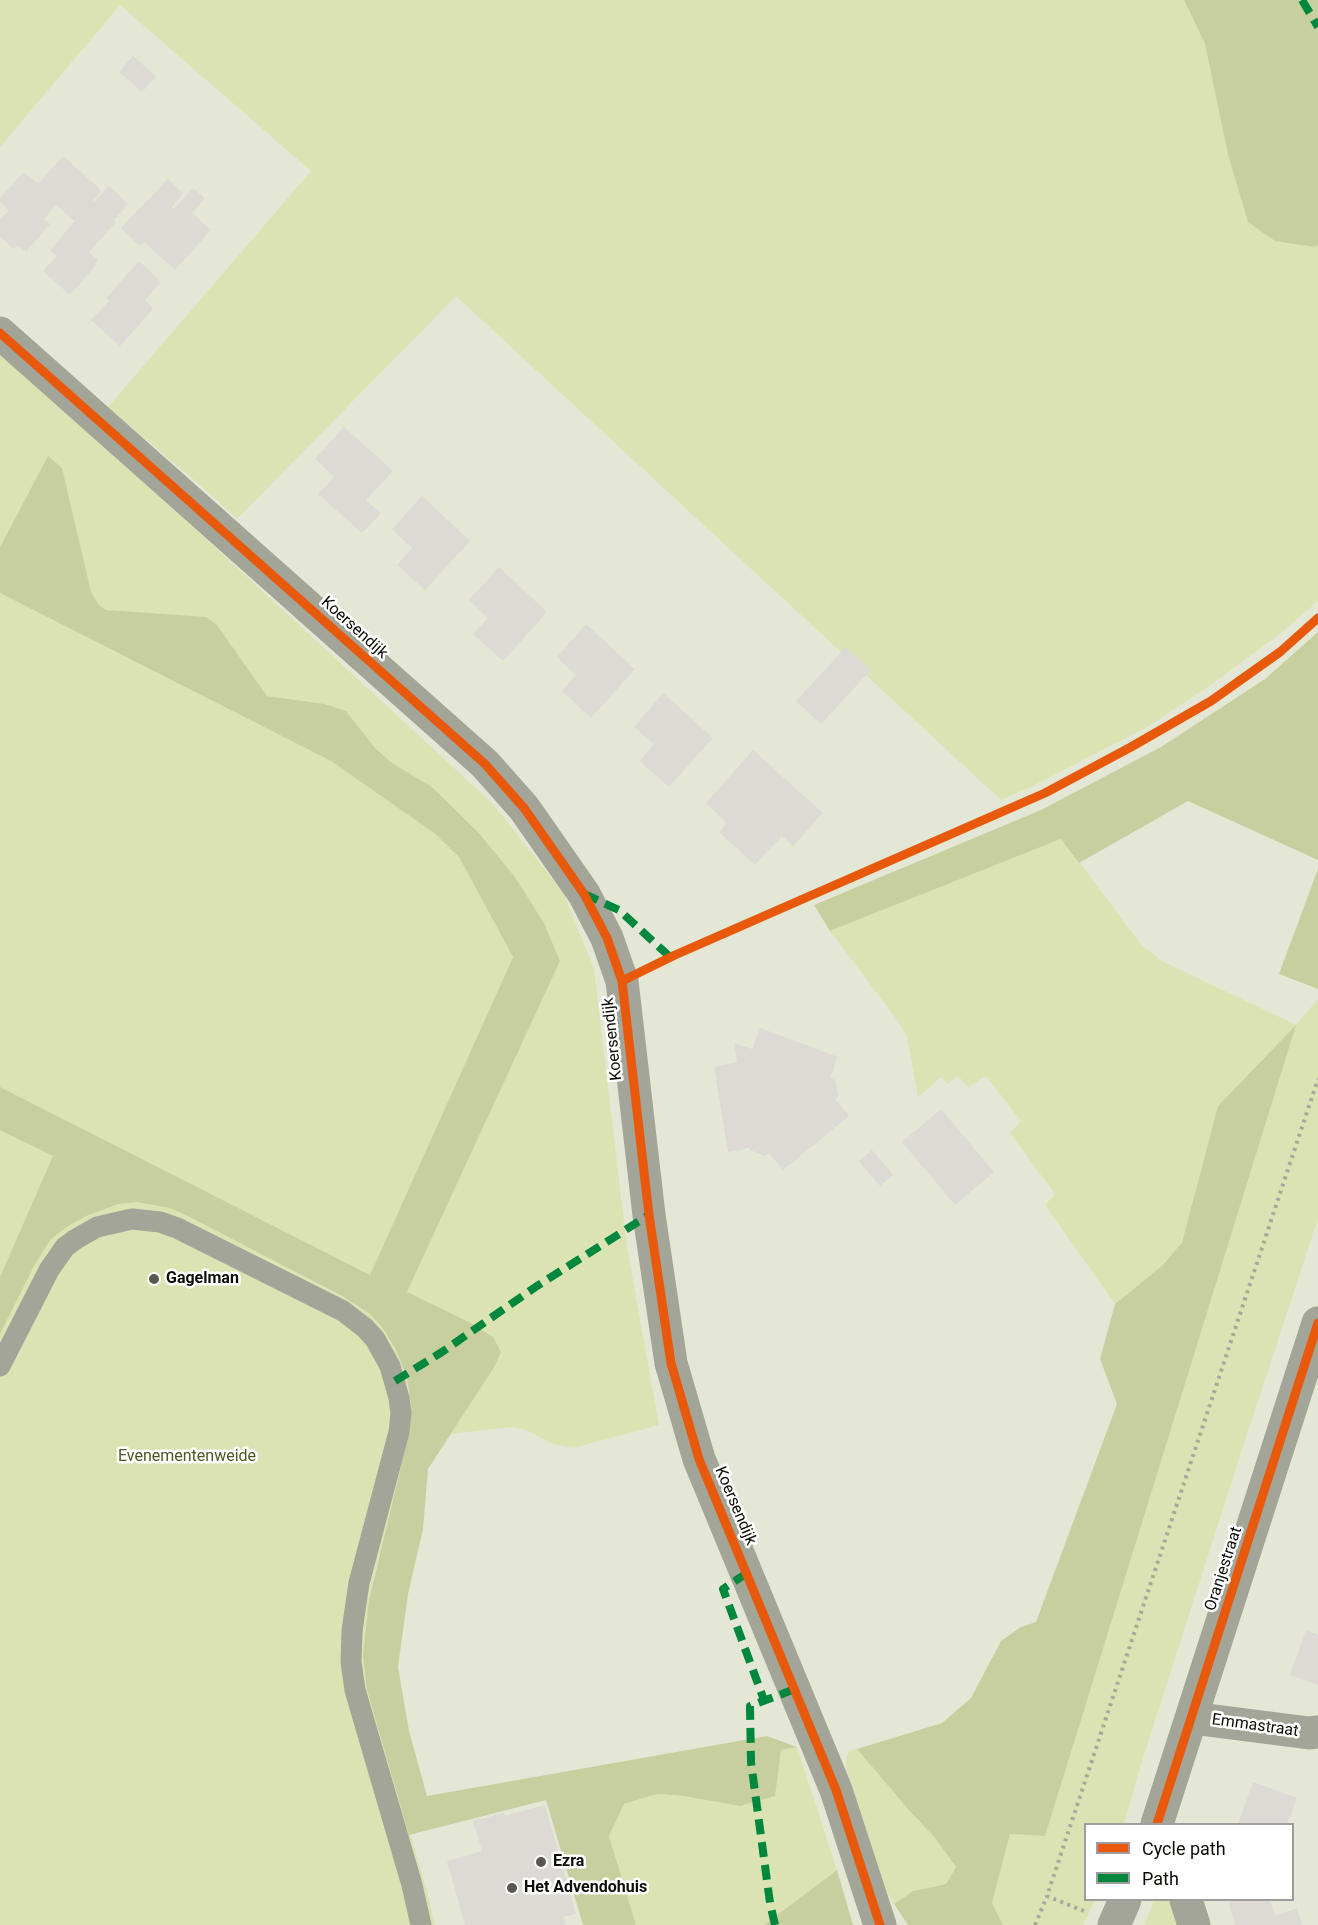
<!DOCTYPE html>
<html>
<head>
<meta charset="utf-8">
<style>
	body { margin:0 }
	#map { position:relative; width:1318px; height:1925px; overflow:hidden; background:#e4e7d6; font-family:Roboto,sans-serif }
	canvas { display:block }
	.legend { position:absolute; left:1084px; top:1823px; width:210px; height:78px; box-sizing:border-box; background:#fff; border:2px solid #9d9e9b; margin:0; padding:8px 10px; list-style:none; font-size:18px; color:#0b0d04 }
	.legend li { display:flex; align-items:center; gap:12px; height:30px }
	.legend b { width:30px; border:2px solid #9d9e9b }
</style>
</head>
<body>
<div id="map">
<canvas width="1318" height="1925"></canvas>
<ul class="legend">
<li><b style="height:8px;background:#e8590c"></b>Cycle path</li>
<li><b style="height:8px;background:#00873e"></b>Path</li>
</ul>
</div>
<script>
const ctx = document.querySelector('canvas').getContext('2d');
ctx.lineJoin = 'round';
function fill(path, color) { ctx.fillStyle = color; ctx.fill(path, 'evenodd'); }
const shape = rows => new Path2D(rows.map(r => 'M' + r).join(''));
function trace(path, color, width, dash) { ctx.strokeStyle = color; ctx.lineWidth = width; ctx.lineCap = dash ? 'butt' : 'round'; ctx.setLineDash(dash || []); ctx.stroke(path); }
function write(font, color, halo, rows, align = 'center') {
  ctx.font = font + ' Roboto,sans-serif'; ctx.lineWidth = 5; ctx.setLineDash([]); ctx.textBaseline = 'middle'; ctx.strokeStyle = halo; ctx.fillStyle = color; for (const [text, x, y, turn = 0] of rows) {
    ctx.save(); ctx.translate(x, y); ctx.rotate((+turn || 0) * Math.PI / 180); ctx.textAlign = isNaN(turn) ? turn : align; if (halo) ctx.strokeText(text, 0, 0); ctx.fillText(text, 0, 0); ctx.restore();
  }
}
fill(shape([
	[0,0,1184,0,1205,44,1228,155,1248,222,1314,247,1318,245,1318,601,1281,633,1212,684,1149,726,1031,787,1001,800,456,296,237,519,207,491,108,407,311,171,120,5,0,147],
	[0,355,193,527,493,804,563,892,594,969,627,1247,659,1425,573,1448,553,1444,526,1430,512,1427,451,1434,495,1366,500,1351,469,1322,407,1292,560,961,544,923,515,877,478,832,432,787,392,763,375,748,346,711,325,704,267,696,217,625,105,610,99,605,91,592,48,457,0,547],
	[0,593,331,761,434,833,459,857,513,957,370,1275,281,1230,267,1257,350,1301,370,1314,382,1327,396,1350,407,1378,411,1404,410,1429,372,1585,367,1690,427,1890,435,1925,0,1925],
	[1062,839,1142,946,1162,961,1296,1025,1318,999,1318,1219,1248,1431,1143,1758,1124,1824,1086,1824,1086,1900,1095,1900,1083,1925,1003,1925,992,1903,1010,1834,1044,1836,1295,1027,1218,1106,1182,1241,1163,1265,1115,1304,1045,1205,1055,1194,1010,1133,1021,1121,986,1076,968,1087,958,1076,948,1084,941,1077,918,1097,907,1037,898,1021,830,931],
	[797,1747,837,1870,764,1925,636,1925,609,1836,624,1804,657,1794,684,1796,781,1750],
	[857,1749,907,1808,935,1838,956,1867,946,1884,913,1891,894,1904,884,1887,846,1767,846,1760,849,1750],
	[1154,1900,1176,1900,1184,1925,1144,1925]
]), '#dbe3b3');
fill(shape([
	[1184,0,1318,0,1318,245,1314,247,1275,241,1248,222,1228,155,1205,44],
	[48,456,62,468,91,592,99,605,106,610,206,617,217,625,267,696,325,704,346,711,375,748,392,763,432,787,478,832,515,877,544,923,560,961,407,1292,469,1322,493,1337,501,1352,495,1366,428,1469,423,1529,408,1594,398,1667,409,1731,427,1796,767,1736,797,1747,781,1750,775,1796,740,1806,684,1796,657,1794,624,1804,609,1836,636,1925,583,1925,546,1800,409,1835,367,1690,363,1656,369,1600,410,1429,411,1404,407,1378,396,1350,382,1327,370,1314,342,1296,184,1214,170,1208,137,1202,118,1204,86,1216,68,1226,51,1239,35,1264,0,1334,0,1277,53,1156,0,1130,0,1087,370,1275,513,957,459,857,434,833,331,761,0,593,0,547],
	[1318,632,1318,860,1188,801,1079,863,1061,839,830,931,814,905,1041,810,1161,747,1265,679],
	[1318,869,1318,989,1279,974],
	[1296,1025,1045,1836,1010,1834,992,1903,1003,1925,908,1925,894,1904,913,1891,946,1884,956,1867,935,1838,907,1808,857,1749,942,1723,971,1698,1001,1641,1021,1627,1036,1622,1117,1404,1100,1359,1115,1304,1163,1265,1182,1242,1218,1106],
	[837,1870,853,1925,764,1925]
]), '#c8cf9f');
fill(shape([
	[133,56,156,76,142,92,119,72],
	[63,156,101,190,93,201,94,202,109,186,128,204,114,220,116,222,89,252,98,260,95,264,96,265,70,295,43,271,57,256,50,250,75,221,56,205,44,219,50,224,26,252,18,245,14,249,0,237,0,220,9,210,0,202,0,198,24,172,38,184],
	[168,179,183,193,172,207,174,209,193,188,205,198,192,213,211,230,175,270,144,242,140,246,121,228],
	[139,261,161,282,145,300,153,309,120,346,91,320,109,301,106,298],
	[344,427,393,471,366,500,381,513,362,533,318,494,334,477,315,459],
	[422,496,470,541,425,590,397,565,412,548,392,529],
	[499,567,547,612,503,661,473,634,488,618,469,600],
	[586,624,635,669,591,718,562,691,576,675,557,657],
	[846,647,871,670,821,724,796,701],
	[663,693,713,738,669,787,640,761,654,744,634,727],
	[753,750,823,813,793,846,782,836,755,865,719,832,727,823,706,803],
	[760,1028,838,1057,830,1078,835,1080,838,1096,835,1099,849,1116,783,1170,769,1153,765,1156,750,1150,750,1148,728,1152,714,1067,737,1062,734,1043,752,1049],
	[941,1109,994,1172,955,1205,902,1142],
	[872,1150,893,1175,880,1186,859,1161],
	[1306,1630,1318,1635,1318,1685,1290,1675],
	[1253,1782,1297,1798,1287,1824,1238,1824],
	[545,1805,576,1914,563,1917,566,1925,465,1925,447,1861,482,1851,473,1821,504,1813,505,1816],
	[1228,1900,1270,1900,1275,1916,1297,1908,1302,1925,1235,1925]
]), '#ddd9d5');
trace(shape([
	[1084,1911,1047,1896,1318,1079],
	[1035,1925,1047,1896]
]), '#a7a99c', 4, [3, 4.5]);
trace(shape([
	[0,1366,49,1270,65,1247,76,1239,97,1227,132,1219,160,1222,177,1228,343,1311,365,1328,375,1339,390,1366,399,1398,401,1413,399,1432,359,1583,352,1631,351,1662,355,1690,412,1885,421,1925]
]), '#a3a598', 21);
trace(shape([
	[0,333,485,764,524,808,584,894,607,938,622,981,649,1215,671,1363,699,1459,836,1790,880,1925],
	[1192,1718,1309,1733,1318,1732],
	[1157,1824,1318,1323],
	[1186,1900,1194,1925],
	[1114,1925,1125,1900]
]), '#a3a598', 33);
trace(shape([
	[1302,0,1318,27],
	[584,894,619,910,670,957],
	[395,1381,442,1352,537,1286,649,1215],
	[747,1573,723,1589,764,1700],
	[775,1925,770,1903,751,1762,750,1706,795,1689]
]), '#00873e', 8, [15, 8]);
trace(shape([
	[0,333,485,764,524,808,584,894,607,938,622,981,649,1215,671,1363,699,1459,836,1790,880,1925],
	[622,981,675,955,1045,793,1131,747,1211,701,1280,652,1318,618],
	[1157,1824,1318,1323]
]), '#e8590c', 9);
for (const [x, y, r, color] of [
	[154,1279,6,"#57594e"],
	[541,1862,6,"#57594e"],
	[512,1888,6,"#57594e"]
]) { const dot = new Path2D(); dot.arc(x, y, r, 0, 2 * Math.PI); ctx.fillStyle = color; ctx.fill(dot); trace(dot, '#fff', 2); }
write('16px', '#0b0d04', '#fff', [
	["Koersendijk",354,628,42],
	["Koersendijk",613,1039,-96],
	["Koersendijk",735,1506,67],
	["Oranjestraat",1224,1569,-72],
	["Emmastraat",1255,1726,8]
]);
write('bold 16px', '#0b0d04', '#fff', [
	["Gagelman",166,1279],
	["Ezra",553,1862],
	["Het Advendohuis",524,1888]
], 'left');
write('16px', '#4f5620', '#fff', [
	["Evenementenweide",187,1457]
]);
</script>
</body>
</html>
